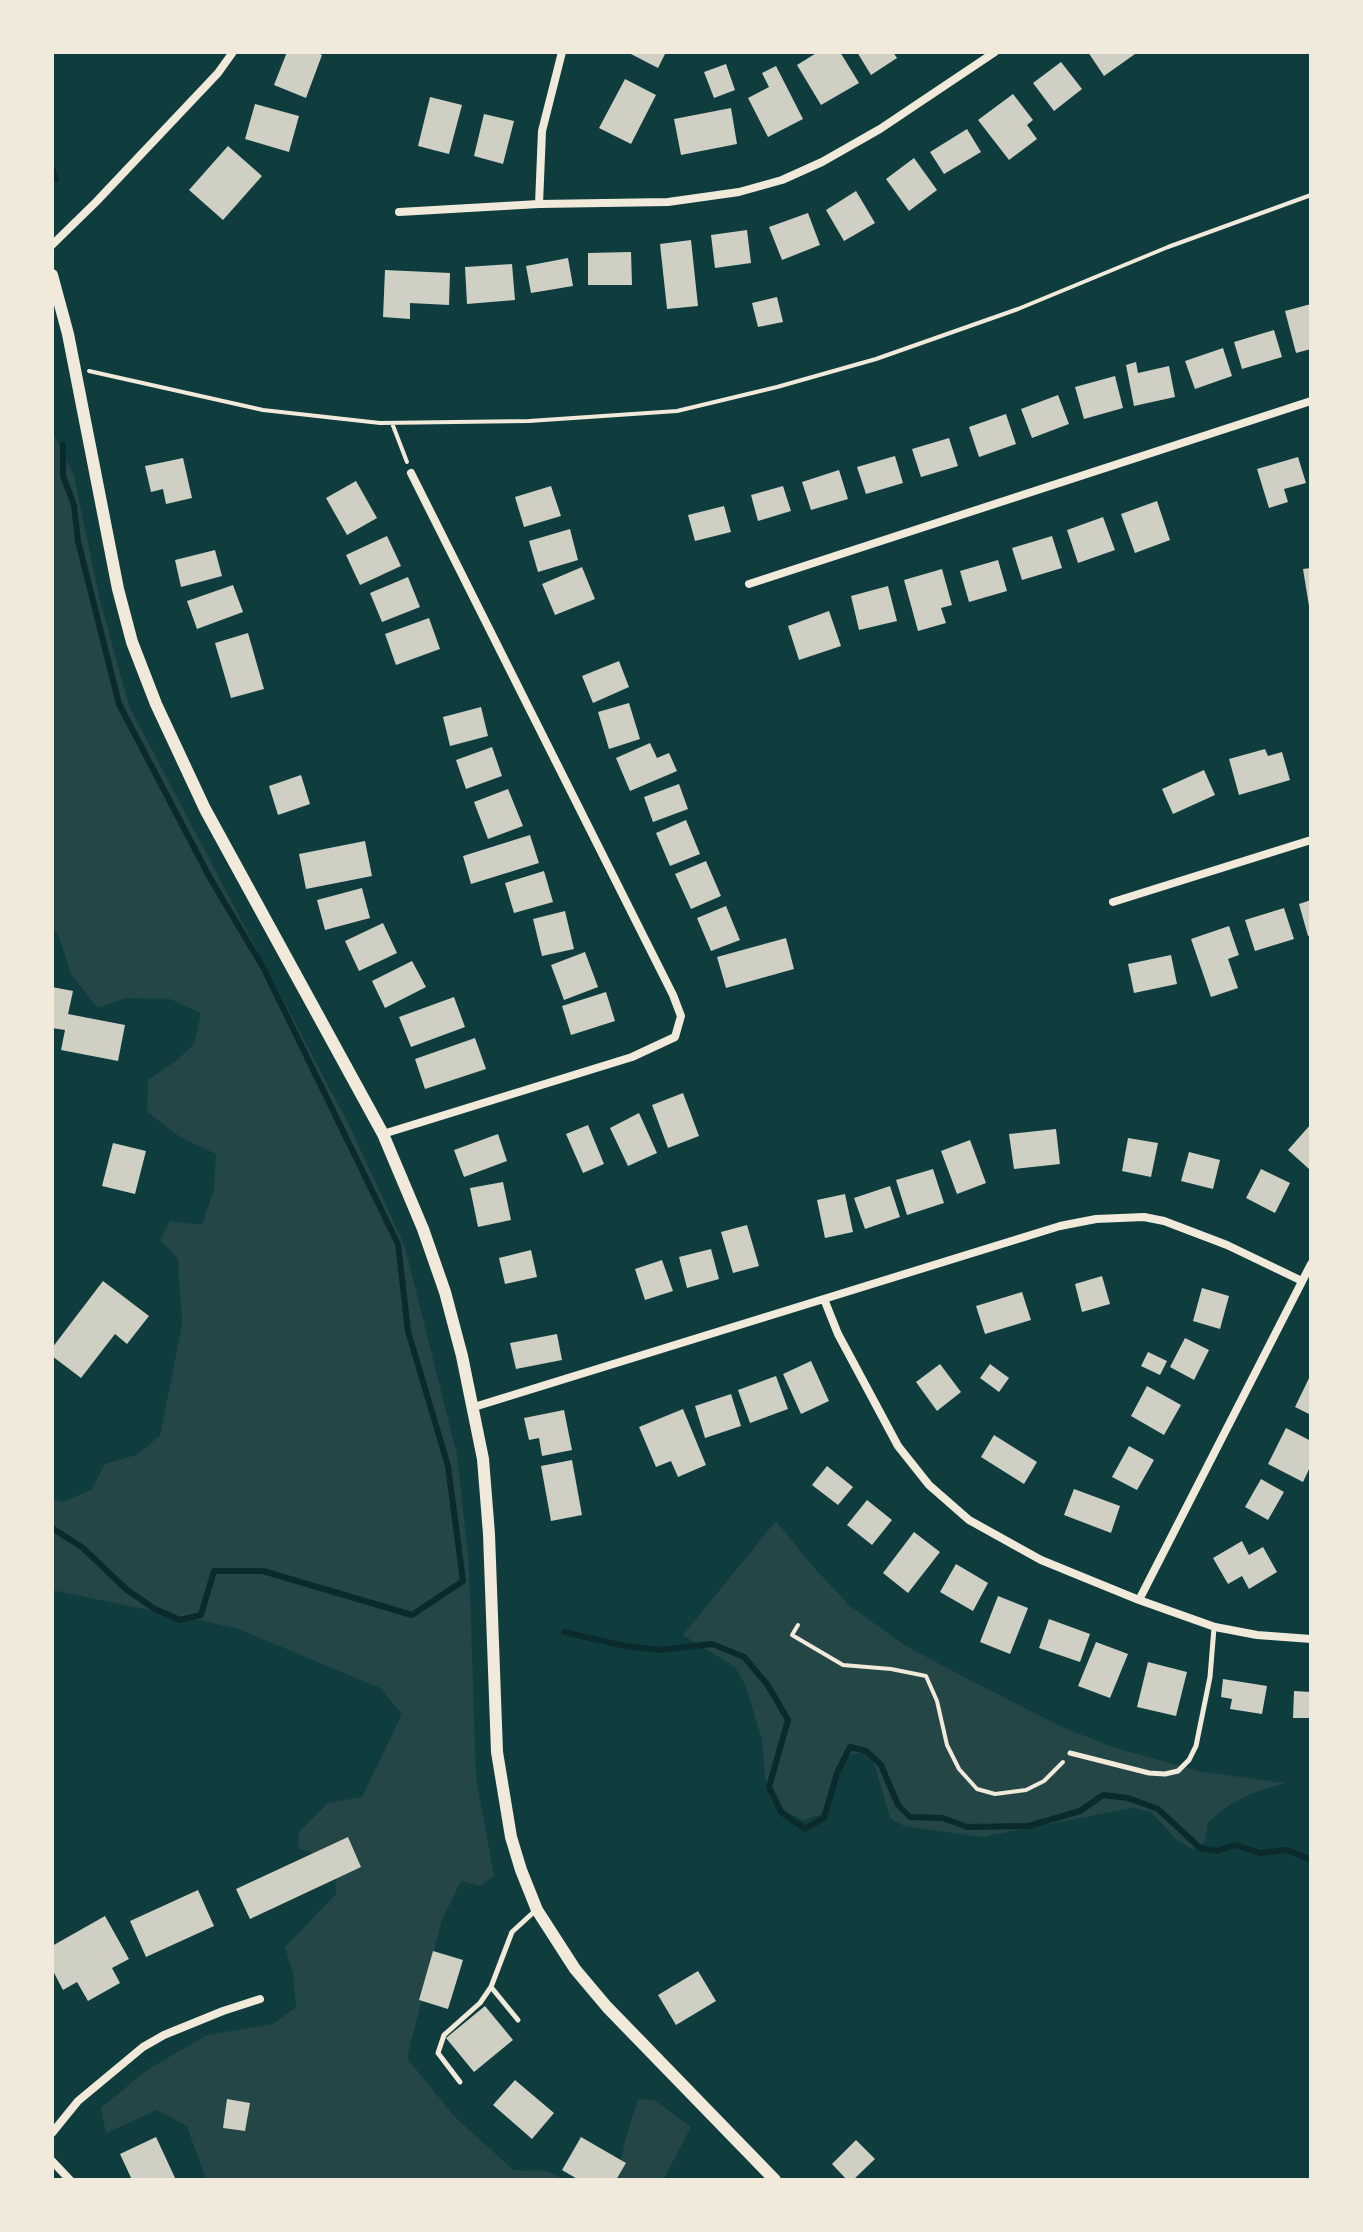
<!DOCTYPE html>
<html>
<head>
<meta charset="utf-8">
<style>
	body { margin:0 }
	#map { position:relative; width:1363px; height:2232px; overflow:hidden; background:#0f3d3e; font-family:Commissioner,sans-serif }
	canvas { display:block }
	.frame { position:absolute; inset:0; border:54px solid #f1e9da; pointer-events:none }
</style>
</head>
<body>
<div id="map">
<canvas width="1363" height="2232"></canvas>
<div class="frame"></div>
</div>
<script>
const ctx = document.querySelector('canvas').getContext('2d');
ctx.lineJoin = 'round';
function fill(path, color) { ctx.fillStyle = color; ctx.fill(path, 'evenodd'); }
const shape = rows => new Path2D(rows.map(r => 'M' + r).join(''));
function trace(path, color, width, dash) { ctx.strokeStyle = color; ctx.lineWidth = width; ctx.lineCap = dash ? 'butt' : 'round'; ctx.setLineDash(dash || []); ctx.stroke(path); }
fill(shape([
	[52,431,74,476,99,596,129,706,352,1131,405,1247,457,1455,469,1564,476,1778,494,1876,480,1886,461,1881,442,1920,407,2058,453,2115,513,2170,548,2171,564,2180,206,2180,187,2126,157,2110,106,2133,101,2108,147,2070,207,2035,273,2024,296,2007,293,1973,285,1947,336,1894,335,1860,298,1848,299,1832,328,1803,362,1797,402,1714,380,1688,236,1628,52,1590,52,1499,62,1502,91,1490,105,1464,136,1455,160,1436,182,1325,178,1259,160,1240,170,1221,202,1225,214,1189,216,1154,180,1137,147,1112,148,1080,177,1060,194,1044,201,1013,170,999,126,998,98,1008,71,974,58,933,52,929],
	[776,1521,814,1568,850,1606,906,1646,962,1676,1064,1728,1115,1748,1203,1772,1285,1783,1250,1794,1231,1804,1208,1822,1205,1842,1194,1850,1178,1841,1151,1812,1133,1808,981,1837,904,1826,890,1818,874,1762,861,1753,843,1757,834,1773,827,1801,821,1815,803,1820,785,1811,773,1796,765,1778,762,1739,745,1685,735,1667,683,1635],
	[638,2099,654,2100,691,2127,663,2180,617,2180,625,2141]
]), '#244646');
trace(shape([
	[52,168,56,179],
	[52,1528,83,1548,127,1590,155,1609,180,1620,201,1615,214,1571,263,1571,412,1615,463,1581,448,1466,408,1331,398,1244,264,969,210,878,119,704,78,541,74,505,63,476,63,445],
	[564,1632,625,1646,660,1650,712,1644,744,1657,767,1684,788,1720,769,1787,781,1812,805,1829,824,1818,837,1773,850,1747,866,1751,881,1765,898,1805,910,1817,943,1818,967,1827,1029,1826,1080,1811,1103,1795,1128,1798,1158,1809,1200,1848,1217,1851,1235,1845,1260,1853,1287,1850,1311,1860]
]), '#0a2a2b', 6);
fill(shape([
	[287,52,316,52,322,55,306,98,274,85],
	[627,52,666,52,658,68],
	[818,52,840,52,859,83,821,105,797,65],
	[857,52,893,52,897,58,871,75],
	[1088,52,1134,52,1135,54,1104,76],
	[1061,62,1082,89,1054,111,1033,83],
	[726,64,735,90,714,98,704,72],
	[776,66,803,119,768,137,748,98,769,87,762,73],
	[625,79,656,95,631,144,599,128],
	[1013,94,1033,120,1027,125,1037,139,1009,160,978,120],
	[430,97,462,105,449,154,418,146],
	[255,104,299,116,289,152,245,139],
	[731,108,737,144,681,155,674,119],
	[484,114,514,121,503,164,474,156],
	[967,129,981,152,944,174,930,152],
	[228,146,262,176,223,220,189,190],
	[914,158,937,190,909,211,886,179],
	[856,191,875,223,844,241,826,210],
	[808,213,820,245,782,260,769,227],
	[747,230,751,263,715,268,711,235],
	[691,240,698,306,667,309,660,244],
	[631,252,632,285,588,285,588,253],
	[568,258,573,286,531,293,526,266],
	[512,264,515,300,467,304,465,267],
	[385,270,450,273,449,305,410,303,410,319,383,317],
	[777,297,783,322,758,327,752,303],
	[1311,304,1311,349,1296,353,1285,311],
	[1274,330,1282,357,1242,369,1234,342],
	[1223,348,1232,376,1195,389,1185,361],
	[1136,362,1138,373,1169,366,1175,397,1134,406,1126,365],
	[1115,376,1123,408,1084,419,1075,387],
	[1058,395,1069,424,1032,438,1021,409],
	[1006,414,1016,444,979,457,969,427],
	[949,438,958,466,921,477,912,449],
	[895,456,903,483,866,494,857,467],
	[1298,457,1306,483,1284,489,1288,502,1269,508,1257,469],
	[183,458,192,498,166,504,163,489,151,492,145,466],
	[839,470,848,499,811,510,802,482],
	[356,481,377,518,347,535,326,498],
	[551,486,561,516,524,527,515,497],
	[783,486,791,511,758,521,751,495],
	[1157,501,1170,540,1135,553,1121,514],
	[724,506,731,532,695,541,688,515],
	[1103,517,1115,550,1078,563,1067,530],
	[570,529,578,560,538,572,529,541],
	[387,536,401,566,360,585,346,555],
	[1052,536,1062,568,1022,580,1012,548],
	[215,550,222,576,181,587,175,560],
	[998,560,1007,591,969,602,960,571],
	[582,567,595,599,555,615,542,584],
	[1311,568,1311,606,1309,606,1303,569],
	[942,569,952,605,941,608,946,623,918,631,904,580],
	[408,577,420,607,382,622,370,593],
	[233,585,243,612,197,629,187,601],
	[888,586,897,621,859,630,851,596],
	[829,611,841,646,799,660,788,626],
	[429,618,440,649,396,665,385,634],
	[248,633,264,689,231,698,215,643],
	[619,661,629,687,593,703,582,676],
	[629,703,640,739,609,749,598,712],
	[481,707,488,736,450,746,443,717],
	[650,743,657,758,669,753,677,771,630,791,616,758],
	[492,747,502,776,466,789,456,760],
	[1265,749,1268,756,1282,752,1290,780,1239,795,1229,759],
	[1204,770,1215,795,1173,814,1162,789],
	[301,775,310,804,278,815,269,786],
	[679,784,688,809,653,822,644,797],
	[508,789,523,826,488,839,474,802],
	[686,820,700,854,670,866,656,833],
	[530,835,539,863,471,884,463,856],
	[365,841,372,876,306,889,299,854],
	[706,861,721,896,691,909,675,874],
	[544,871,553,902,514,913,505,883],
	[362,888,370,918,325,930,317,900],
	[1311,900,1311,935,1308,936,1299,904],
	[726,906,740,940,711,951,697,918],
	[1284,908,1294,939,1255,951,1245,920],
	[565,911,574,949,542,956,533,919],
	[383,923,397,953,359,971,345,941],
	[1229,926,1239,955,1228,959,1238,988,1211,997,1191,939],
	[786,938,794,969,726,988,717,957],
	[585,952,598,987,564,1000,551,965],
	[1171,955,1177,984,1134,993,1128,964],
	[412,961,426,987,385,1008,372,981],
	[52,987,73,991,68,1014,125,1025,118,1061,61,1050,65,1030,52,1028],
	[606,992,615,1021,571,1035,562,1006],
	[454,997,465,1027,411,1047,399,1017],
	[475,1038,486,1069,425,1089,415,1059],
	[683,1093,699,1136,668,1148,652,1105],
	[639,1113,657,1153,628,1166,610,1128],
	[1311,1124,1311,1167,1309,1169,1288,1150],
	[588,1125,604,1164,583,1173,566,1134],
	[1056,1129,1060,1164,1014,1169,1009,1134],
	[498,1134,507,1161,464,1177,454,1150],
	[1128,1138,1158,1143,1151,1177,1122,1171],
	[970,1140,986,1183,957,1194,941,1151],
	[113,1143,146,1151,135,1194,102,1186],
	[1189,1152,1220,1160,1213,1189,1181,1181],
	[933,1169,944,1203,907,1215,896,1180],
	[1261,1169,1290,1183,1275,1213,1246,1198],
	[503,1182,511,1220,478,1227,470,1188],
	[890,1186,900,1217,865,1229,854,1198],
	[845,1194,853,1232,825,1238,817,1200],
	[747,1225,759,1266,733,1273,721,1232],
	[711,1249,719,1279,687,1288,679,1257],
	[531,1250,537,1277,505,1284,499,1258],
	[662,1260,673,1291,645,1300,635,1269],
	[1102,1276,1110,1304,1082,1312,1075,1284],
	[103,1281,149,1316,127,1344,115,1334,81,1378,52,1356,52,1348],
	[1202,1288,1229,1296,1220,1329,1193,1321],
	[1022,1292,1031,1320,985,1334,976,1306],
	[557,1334,562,1360,516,1369,510,1343],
	[1185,1338,1209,1350,1194,1380,1170,1367],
	[1148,1352,1167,1361,1160,1375,1141,1366],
	[811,1361,829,1401,801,1414,783,1374],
	[940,1364,961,1392,937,1411,916,1382],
	[990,1364,1009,1378,999,1392,980,1378],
	[1311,1374,1311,1415,1295,1407],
	[776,1376,788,1409,750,1423,738,1390],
	[1147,1386,1181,1405,1164,1435,1131,1416],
	[731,1394,741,1426,705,1438,695,1406],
	[683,1409,706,1465,678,1477,671,1461,656,1467,639,1427],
	[564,1410,572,1450,542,1456,539,1438,529,1440,524,1418],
	[1286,1428,1311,1441,1311,1465,1303,1482,1268,1464],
	[994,1435,1037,1462,1024,1484,981,1457],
	[1129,1446,1154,1460,1137,1490,1112,1477],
	[572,1460,582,1515,551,1521,541,1466],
	[827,1466,853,1487,838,1505,812,1485],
	[1261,1479,1284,1492,1268,1520,1245,1507],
	[1074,1489,1120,1506,1111,1533,1064,1515],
	[867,1500,892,1520,872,1545,847,1525],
	[914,1532,940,1552,908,1593,883,1573],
	[1242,1541,1249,1555,1263,1547,1277,1572,1249,1589,1242,1576,1228,1584,1213,1558],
	[956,1564,988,1583,973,1611,940,1592],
	[998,1596,1028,1608,1010,1654,980,1642],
	[1049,1619,1090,1634,1080,1662,1039,1648],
	[1096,1642,1128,1654,1110,1698,1078,1686],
	[1148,1662,1187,1672,1176,1716,1137,1707],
	[1223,1679,1267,1686,1262,1714,1230,1709,1232,1699,1221,1697],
	[1294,1691,1311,1692,1311,1718,1293,1718],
	[348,1837,361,1867,250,1919,236,1889],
	[198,1890,214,1926,146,1957,130,1921],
	[105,1916,129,1959,112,1968,120,1983,88,2001,77,1982,63,1990,52,1969,52,1946],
	[433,1951,463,1960,448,2009,419,2000],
	[698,1971,716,2001,676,2025,658,1995],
	[485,2006,513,2040,474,2072,446,2038],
	[515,2080,554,2113,532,2139,493,2105],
	[227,2099,250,2103,245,2131,223,2128],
	[156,2137,176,2180,132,2180,120,2154],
	[581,2137,626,2163,616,2180,579,2180,562,2170],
	[856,2140,875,2159,853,2180,847,2180,832,2164]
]), '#cfcfc3');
trace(shape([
	[89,371,263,410,380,423,529,421,677,411,777,387,876,359,1018,309,1168,247,1311,195],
	[392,423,407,462],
	[798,1625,792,1635,843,1665,891,1669,926,1676,937,1701,947,1745,959,1769,977,1789,995,1794,1026,1790,1044,1781,1063,1762]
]), '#f1e9da', 4);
trace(shape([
	[1070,1753,1149,1773,1165,1774,1178,1771,1189,1760,1196,1746,1210,1677,1214,1628],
	[491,1987,518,2020],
	[460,2082,438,2053,444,2035,480,2003,491,1987,512,1932,536,1910]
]), '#f1e9da', 5);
trace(shape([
	[539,204,542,131,562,52],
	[399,212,539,204,668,202,739,192,782,180,822,162,880,129,995,52],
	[52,245,96,202,218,73,233,52],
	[749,584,1311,401],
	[1113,902,1311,840],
	[383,1134,632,1057,675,1037,681,1016,673,995,411,473],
	[824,1299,838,1334,898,1446,929,1485,969,1520,1041,1560,1139,1600,1215,1627,1257,1635,1311,1639],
	[474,1407,1060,1226,1096,1219,1144,1217,1164,1221,1227,1245,1302,1281],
	[1139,1600,1311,1264],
	[52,2133,78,2101,143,2047,164,2035,223,2011,260,1999],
	[52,2161,70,2180]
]), '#f1e9da', 8);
trace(shape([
	[52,275,68,334,118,589,132,642,156,704,205,809,383,1134,423,1229,445,1292,462,1356,483,1459,489,1534,497,1752,511,1837,521,1870,537,1910,575,1969,607,2007,775,2180]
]), '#f1e9da', 12);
</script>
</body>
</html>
